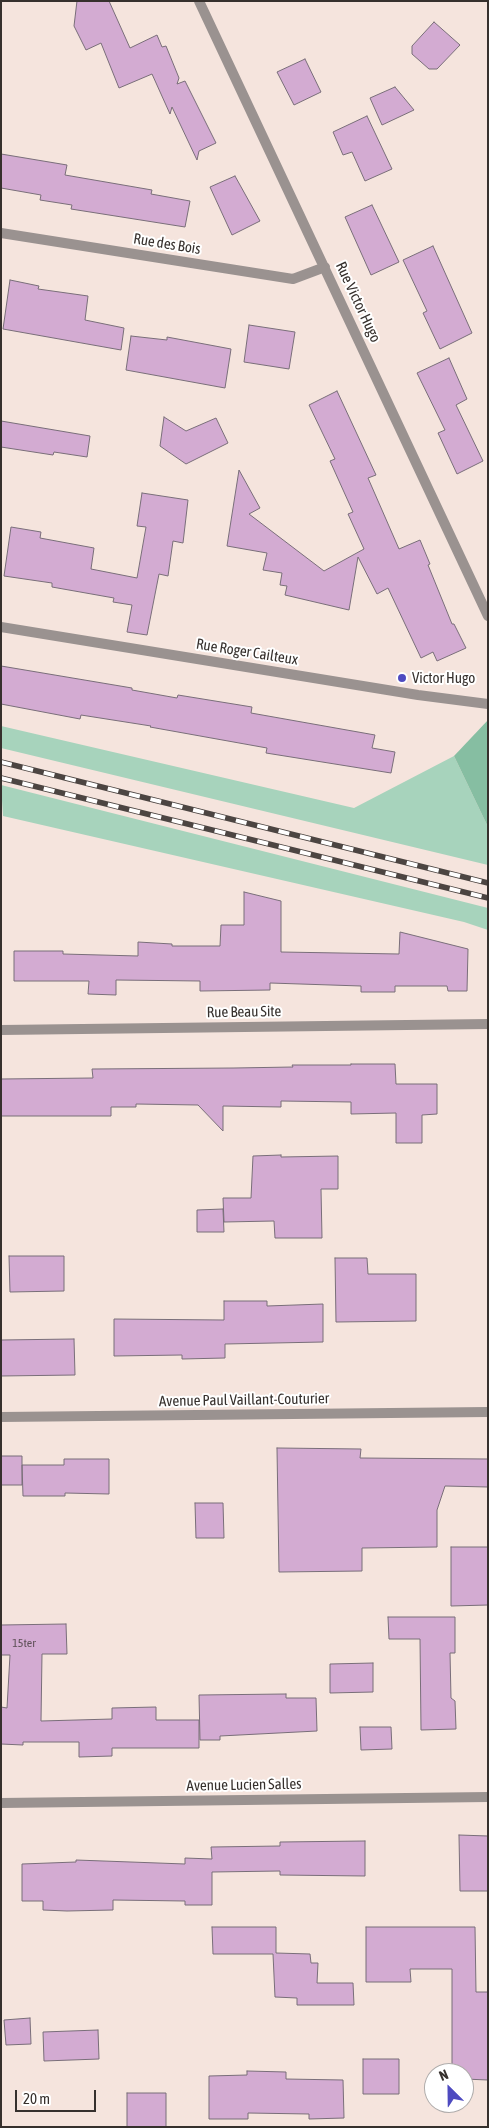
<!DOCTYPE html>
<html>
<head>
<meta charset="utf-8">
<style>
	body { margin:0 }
	#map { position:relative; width:489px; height:2128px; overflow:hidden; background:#f5e4dd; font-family:"Asap Condensed",sans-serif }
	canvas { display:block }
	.frame { position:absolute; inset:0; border:2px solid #36302d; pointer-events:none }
	.north { position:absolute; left:424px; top:2063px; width:50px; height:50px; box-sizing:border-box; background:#fff; border:1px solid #afacab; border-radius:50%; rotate:337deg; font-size:14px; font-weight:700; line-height:20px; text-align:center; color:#36302d }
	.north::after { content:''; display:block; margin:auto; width:18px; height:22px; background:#4e4ac0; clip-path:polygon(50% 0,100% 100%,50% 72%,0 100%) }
	.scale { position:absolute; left:15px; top:2090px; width:81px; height:22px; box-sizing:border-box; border:2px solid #36302d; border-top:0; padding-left:6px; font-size:15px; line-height:18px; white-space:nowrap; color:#36302d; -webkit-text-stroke:4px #fff; paint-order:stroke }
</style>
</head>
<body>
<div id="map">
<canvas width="489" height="2128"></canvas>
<div class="frame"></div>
<div class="north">N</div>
<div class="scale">20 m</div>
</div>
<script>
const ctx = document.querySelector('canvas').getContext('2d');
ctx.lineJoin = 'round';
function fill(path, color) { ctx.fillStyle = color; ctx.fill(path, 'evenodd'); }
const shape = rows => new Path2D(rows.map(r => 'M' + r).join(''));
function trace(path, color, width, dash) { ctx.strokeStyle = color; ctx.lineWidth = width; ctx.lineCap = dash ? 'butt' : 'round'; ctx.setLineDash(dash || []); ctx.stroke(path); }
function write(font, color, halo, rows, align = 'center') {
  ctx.font = font + ' "Asap Condensed",sans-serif'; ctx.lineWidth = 4; ctx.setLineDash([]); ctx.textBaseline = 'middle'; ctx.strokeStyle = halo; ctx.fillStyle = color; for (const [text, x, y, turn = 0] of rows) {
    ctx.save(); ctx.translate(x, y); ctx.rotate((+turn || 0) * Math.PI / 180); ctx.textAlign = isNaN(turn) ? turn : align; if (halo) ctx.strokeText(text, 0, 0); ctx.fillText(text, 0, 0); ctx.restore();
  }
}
fill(shape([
	[1,726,354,808,454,756,488,827,488,865,1,748],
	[1,785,488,908,488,930,464,922,3,816]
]), '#a7d3bc');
fill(shape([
	[488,720,488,827,454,756]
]), '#86bea2');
const building = shape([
	[77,1,109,1,130,48,157,35,162,47,166,46,179,78,177,84,185,81,216,143,199,151,197,160,172,107,170,114,152,74,119,88,101,43,86,50,74,26,77,1],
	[434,22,460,45,437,69,429,69,412,54,412,46,434,22],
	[305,59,321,92,294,105,277,72,305,59],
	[395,87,414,110,382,125,370,98,395,87],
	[367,116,392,169,365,181,352,152,343,155,333,132,367,116],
	[1,154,67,165,65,175,152,190,151,194,190,201,185,227,71,209,72,205,40,200,41,195,1,188,1,154],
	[235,176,260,221,232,235,210,187,235,176],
	[372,205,399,262,371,275,345,217,372,205],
	[433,246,472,333,440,349,423,313,427,311,403,260,433,246],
	[10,280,39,286,38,289,88,296,85,320,124,328,121,350,3,329,10,280],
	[249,325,295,332,289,369,244,362,249,325],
	[131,336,167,340,167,337,231,349,225,388,126,370,131,336],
	[449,358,467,399,456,405,483,461,457,474,438,433,445,430,417,373,449,358],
	[337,391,376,475,368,478,399,549,420,540,430,564,428,565,452,624,454,624,466,648,437,661,433,652,421,658,388,588,377,594,358,557,349,610,285,595,287,586,280,585,282,573,263,570,267,553,227,546,239,470,260,508,249,514,324,571,364,549,348,514,353,512,330,461,335,459,309,405,337,391],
	[164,417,186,431,216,418,228,443,186,464,160,446,164,417],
	[1,421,90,436,87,457,54,452,53,455,1,447,1,421],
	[142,493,188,500,183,543,173,541,168,576,159,574,147,635,127,632,132,605,113,602,114,598,52,587,52,583,4,576,11,527,41,532,40,538,94,548,91,569,137,578,146,527,137,526,142,493],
	[1,666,132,688,132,690,177,698,178,695,252,707,251,713,375,735,372,748,395,752,391,773,266,753,267,748,150,727,151,726,81,715,80,719,1,704,1,666],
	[244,892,281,901,281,952,399,954,400,932,468,949,467,991,448,991,447,986,395,986,395,992,361,992,361,986,270,983,270,990,200,991,200,981,116,980,116,995,88,994,89,981,14,981,14,951,63,951,63,954,138,956,138,942,172,944,172,946,220,946,221,925,244,925,244,892],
	[351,1064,395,1064,396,1084,437,1084,437,1114,422,1115,422,1143,396,1143,396,1113,351,1114,351,1102,281,1101,281,1107,223,1106,223,1131,198,1105,136,1104,136,1107,111,1107,111,1116,1,1116,1,1079,93,1078,92,1069,234,1068,293,1067,292,1065,351,1065,351,1064],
	[281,1155,281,1157,338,1156,338,1189,321,1189,322,1238,275,1238,274,1221,224,1222,223,1198,251,1198,253,1156,281,1155],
	[223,1209,224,1232,197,1232,197,1210,223,1209],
	[9,1256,64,1256,64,1291,10,1292,9,1256],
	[335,1258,367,1258,368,1274,416,1274,416,1321,336,1322,335,1258],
	[224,1301,267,1301,267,1306,323,1304,323,1342,225,1344,225,1358,182,1359,182,1355,114,1356,114,1319,224,1320,224,1301],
	[74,1339,75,1375,1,1376,1,1340,74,1339],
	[277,1448,361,1449,360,1458,488,1459,488,1487,445,1486,437,1510,437,1547,362,1548,362,1571,279,1572,277,1448],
	[1,1456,22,1456,22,1465,64,1465,64,1459,109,1459,109,1494,65,1493,65,1496,23,1496,22,1465,22,1485,1,1485,1,1456],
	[195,1503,223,1503,224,1538,196,1538,195,1503],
	[451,1547,488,1547,488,1605,451,1606,451,1547],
	[388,1617,455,1617,455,1653,450,1653,451,1698,455,1701,456,1729,421,1730,420,1639,389,1639,388,1617],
	[66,1624,67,1654,42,1654,41,1721,112,1719,112,1708,156,1707,156,1720,199,1720,199,1748,112,1748,112,1756,79,1757,79,1742,23,1742,23,1745,1,1744,1,1707,7,1708,10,1655,1,1655,1,1625,66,1624],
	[373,1663,373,1692,330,1693,330,1664,373,1663],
	[286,1694,286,1698,316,1698,317,1731,220,1736,220,1740,200,1740,199,1695,286,1694],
	[360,1727,391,1727,392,1749,361,1750,360,1727],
	[459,1835,488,1836,488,1891,460,1891,459,1835],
	[365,1841,365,1876,280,1875,280,1871,212,1872,212,1905,185,1905,185,1901,113,1900,113,1910,67,1911,43,1910,43,1901,22,1901,22,1864,76,1862,76,1860,185,1864,185,1858,212,1859,211,1847,280,1846,280,1842,365,1841],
	[212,1927,276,1927,276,1953,310,1954,311,1963,318,1963,317,1983,353,1983,354,2005,297,2005,297,1998,275,1997,273,1954,213,1954,212,1927],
	[366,1927,475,1927,476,1992,488,1992,488,2080,464,2079,464,2073,452,2073,452,1969,410,1969,411,1982,366,1982,366,1927],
	[30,2018,31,2044,6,2045,4,2020,30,2018],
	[98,2030,99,2059,44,2061,43,2032,98,2030],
	[363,2059,399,2059,399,2094,363,2094,363,2059],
	[247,2071,286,2072,286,2079,343,2080,344,2118,309,2119,309,2114,248,2113,248,2119,209,2119,209,2076,247,2075,247,2071],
	[127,2093,166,2093,166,2127,127,2127,127,2093]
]);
fill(building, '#d3abd2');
trace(building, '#796e79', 1);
trace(shape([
	[199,1,488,616],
	[1,233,293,279,325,267],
	[1,627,418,695,488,704],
	[1,1030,488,1024],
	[1,1417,488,1412],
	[1,1803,488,1797]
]), '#9a9290', 10);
const rail = shape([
	[1,762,488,883],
	[1,778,488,898]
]);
trace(rail, '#4c4542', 5.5);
trace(rail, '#fff', 4, [11]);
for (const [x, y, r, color] of [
	[402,678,5,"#4e4ac0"]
]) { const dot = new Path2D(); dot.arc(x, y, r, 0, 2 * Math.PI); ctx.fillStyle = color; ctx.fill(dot); trace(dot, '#fff', 2); }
write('12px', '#5d4f56', null, [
	["15ter",24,1643]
]);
write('15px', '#36302d', '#fff', [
	["Rue des Bois",167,244,9],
	["Rue Victor Hugo",358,302,65],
	["Rue Roger Cailteux",247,652,9],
	["Rue Beau Site",244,1012,-1],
	["Avenue Paul Vaillant-Couturier",244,1400,-1],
	["Avenue Lucien Salles",244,1785,-1]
]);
write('15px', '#36302d', '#fff', [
	["Victor Hugo",412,678]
], 'left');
</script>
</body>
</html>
